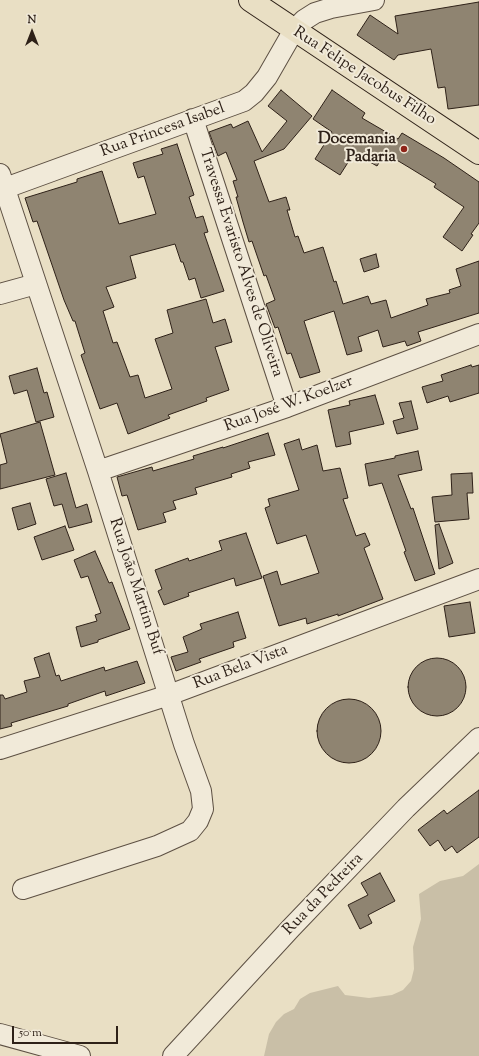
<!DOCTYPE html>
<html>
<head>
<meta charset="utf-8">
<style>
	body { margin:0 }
	#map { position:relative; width:479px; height:1056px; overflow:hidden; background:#e9dfc4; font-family:"Sorts Mill Goudy",serif }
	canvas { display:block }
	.north { position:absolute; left:12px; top:12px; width:40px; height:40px; -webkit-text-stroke:3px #f1ead9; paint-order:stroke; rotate:0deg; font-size:11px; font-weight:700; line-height:16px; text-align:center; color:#2e2118 }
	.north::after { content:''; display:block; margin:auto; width:14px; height:18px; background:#2e2118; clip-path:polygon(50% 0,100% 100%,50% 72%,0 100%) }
	.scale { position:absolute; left:12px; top:1026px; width:106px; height:18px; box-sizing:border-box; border:2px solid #2e2118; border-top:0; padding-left:5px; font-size:12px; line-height:14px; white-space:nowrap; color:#2e2118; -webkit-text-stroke:3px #f1ead9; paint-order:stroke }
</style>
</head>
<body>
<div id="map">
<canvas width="479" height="1056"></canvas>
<div class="north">N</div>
<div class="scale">50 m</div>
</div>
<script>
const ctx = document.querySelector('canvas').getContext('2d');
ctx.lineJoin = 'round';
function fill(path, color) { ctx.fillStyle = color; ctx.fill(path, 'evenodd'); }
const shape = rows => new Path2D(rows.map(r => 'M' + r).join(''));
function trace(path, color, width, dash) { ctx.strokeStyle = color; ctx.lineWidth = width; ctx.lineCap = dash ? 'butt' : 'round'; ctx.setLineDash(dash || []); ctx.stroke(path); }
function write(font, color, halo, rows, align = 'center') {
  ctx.font = font + ' "Sorts Mill Goudy",serif'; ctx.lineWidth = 4; ctx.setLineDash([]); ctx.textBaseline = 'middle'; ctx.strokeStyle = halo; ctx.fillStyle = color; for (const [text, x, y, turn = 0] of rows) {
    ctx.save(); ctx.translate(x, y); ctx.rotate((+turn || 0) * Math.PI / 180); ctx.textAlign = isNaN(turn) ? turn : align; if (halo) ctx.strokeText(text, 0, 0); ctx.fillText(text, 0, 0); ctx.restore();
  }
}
fill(shape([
	[479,864,479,1056,264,1056,269,1034,276,1022,284,1014,294,1009,300,999,310,993,338,986,345,995,369,998,392,995,403,990,411,981,414,969,413,947,421,919,419,894,440,881,463,876]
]), '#c9bfa7');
const building = shape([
	[479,2,479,105,448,109,445,87,438,88,431,49,398,55,394,60,357,35,370,15,398,34,395,16,479,2],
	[281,90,312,116,284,149,254,161,269,202,286,197,290,210,287,210,295,237,298,236,304,253,323,247,334,282,336,281,343,304,368,296,371,304,386,300,391,318,428,305,426,299,450,293,449,290,461,286,456,269,479,261,479,313,418,332,421,341,407,346,405,341,383,347,378,330,358,337,362,351,347,355,334,311,304,321,320,372,300,378,291,353,287,354,278,327,275,328,266,304,275,300,266,275,264,276,252,241,249,242,243,222,236,197,238,197,233,181,237,180,226,152,218,156,209,132,231,124,233,128,248,121,262,152,287,121,268,106,281,90],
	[332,90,365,113,362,118,398,139,402,133,444,158,479,182,479,223,471,234,473,235,462,251,443,237,464,207,434,187,436,184,410,168,385,153,377,166,354,153,340,175,315,159,332,132,313,119,332,90],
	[177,144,194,195,189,197,196,218,203,216,208,232,204,233,224,291,201,298,195,278,189,280,183,262,181,262,175,244,130,256,136,278,106,287,114,307,103,311,113,343,117,342,130,377,138,375,145,398,172,389,155,339,173,333,167,310,206,299,213,323,225,319,232,342,215,347,229,390,206,398,207,401,168,415,170,418,128,434,117,403,100,409,81,355,85,353,75,321,73,321,64,300,37,221,33,222,25,198,77,182,77,179,102,171,119,224,156,214,144,176,138,178,133,163,163,154,161,149,177,144],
	[376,254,379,267,364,272,360,259,376,254],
	[471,365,472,367,479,365,479,393,450,402,448,396,427,403,422,387,443,381,441,375,471,365],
	[37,368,44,393,47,392,54,417,36,422,27,390,14,394,9,376,37,368],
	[375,395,384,424,349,432,351,444,336,447,328,410,350,405,349,401,375,395],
	[411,401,418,429,397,434,393,421,404,418,399,403,411,401],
	[40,422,55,475,0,489,0,465,7,463,0,434,40,422],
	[268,433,275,455,248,462,250,468,231,474,232,477,195,488,197,494,173,501,176,509,163,513,166,522,138,530,127,495,122,496,117,477,152,467,153,471,194,459,193,456,223,447,223,448,268,433],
	[299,439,302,450,317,445,323,471,340,468,348,498,343,499,356,536,365,533,370,545,364,548,383,599,338,616,338,614,307,624,306,618,279,626,263,576,277,571,281,585,319,573,306,535,277,544,265,508,270,506,268,499,299,490,284,444,299,439],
	[418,451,422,470,398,475,411,509,413,508,435,574,415,581,404,552,406,551,382,483,369,486,365,464,395,458,395,456,418,451],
	[66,473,76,508,87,504,92,522,69,528,62,504,54,506,46,479,66,473],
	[472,473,473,493,467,493,469,519,435,522,432,497,452,495,451,474,472,473],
	[30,503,36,524,18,530,12,508,30,503],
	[439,524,453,563,439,569,435,525,439,524],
	[65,526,74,550,42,560,34,537,65,526],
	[246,533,262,578,236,586,234,578,188,593,189,596,164,605,158,591,162,589,155,570,188,558,189,561,222,550,219,541,246,533],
	[95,551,109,583,112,582,130,629,98,640,98,642,81,647,76,627,97,621,95,615,101,613,88,576,81,578,74,560,95,551],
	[470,602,475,633,449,637,444,606,470,602],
	[238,612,246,638,233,642,234,647,199,659,201,662,176,671,171,657,188,652,183,637,202,629,200,624,238,612],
	[49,653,56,676,59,675,61,681,104,667,105,671,137,661,145,683,106,696,105,691,68,704,68,706,11,723,12,726,0,729,0,695,3,695,5,699,27,692,24,681,40,677,34,658,49,653],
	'408 687a29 29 0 1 1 58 0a29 29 0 1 1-58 0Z',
	'317 731a32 32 0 1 1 64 0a32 32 0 1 1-64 0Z',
	[479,790,479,837,457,853,452,846,445,851,438,840,430,846,418,830,444,810,447,814,479,790],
	[380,873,395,901,368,915,372,923,360,929,348,905,368,895,361,883,380,873]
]);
fill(building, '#8f8471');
trace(building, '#2e2118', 1);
const minor = shape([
	[193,119,287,407],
	[0,174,98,471,184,744,201,791,203,809,198,821,190,831,157,846,23,889],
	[0,190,244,101,254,93,267,77,294,30,304,20,315,13,331,8,374,0],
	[0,294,36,284],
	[98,471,287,407,479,334],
	[0,749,169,695,479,579],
	[0,1034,80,1056],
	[173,1056,291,928,406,808,479,738]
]);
const major = shape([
	[250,0,479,153]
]);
trace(minor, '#5d5043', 22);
trace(major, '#2e2118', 24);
trace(minor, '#f1ead9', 20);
trace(major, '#e9dfc4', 22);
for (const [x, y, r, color] of [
	[404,149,4,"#8f2418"]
]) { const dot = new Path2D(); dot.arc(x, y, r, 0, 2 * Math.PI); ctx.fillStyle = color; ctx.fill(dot); trace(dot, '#f1ead9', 1.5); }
write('16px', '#2e2118', '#f1ead9', [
	["Rua Felipe Jacobus Filho",364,77,33],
	["Rua Princesa Isabel",163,131,-20],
	["Travessa Evaristo Alves de Oliveira",240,263,72],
	["Rua José W. Koelzer",289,405,-20],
	["Rua João Martim Buf",135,587,72],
	["Rua Bela Vista",241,668,-21],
	["Rua da Pedreira",324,895,-46]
]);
write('bold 16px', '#2e2118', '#f1ead9', [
	["Docemania",396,140],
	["Padaria",396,158]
], 'right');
</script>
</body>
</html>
